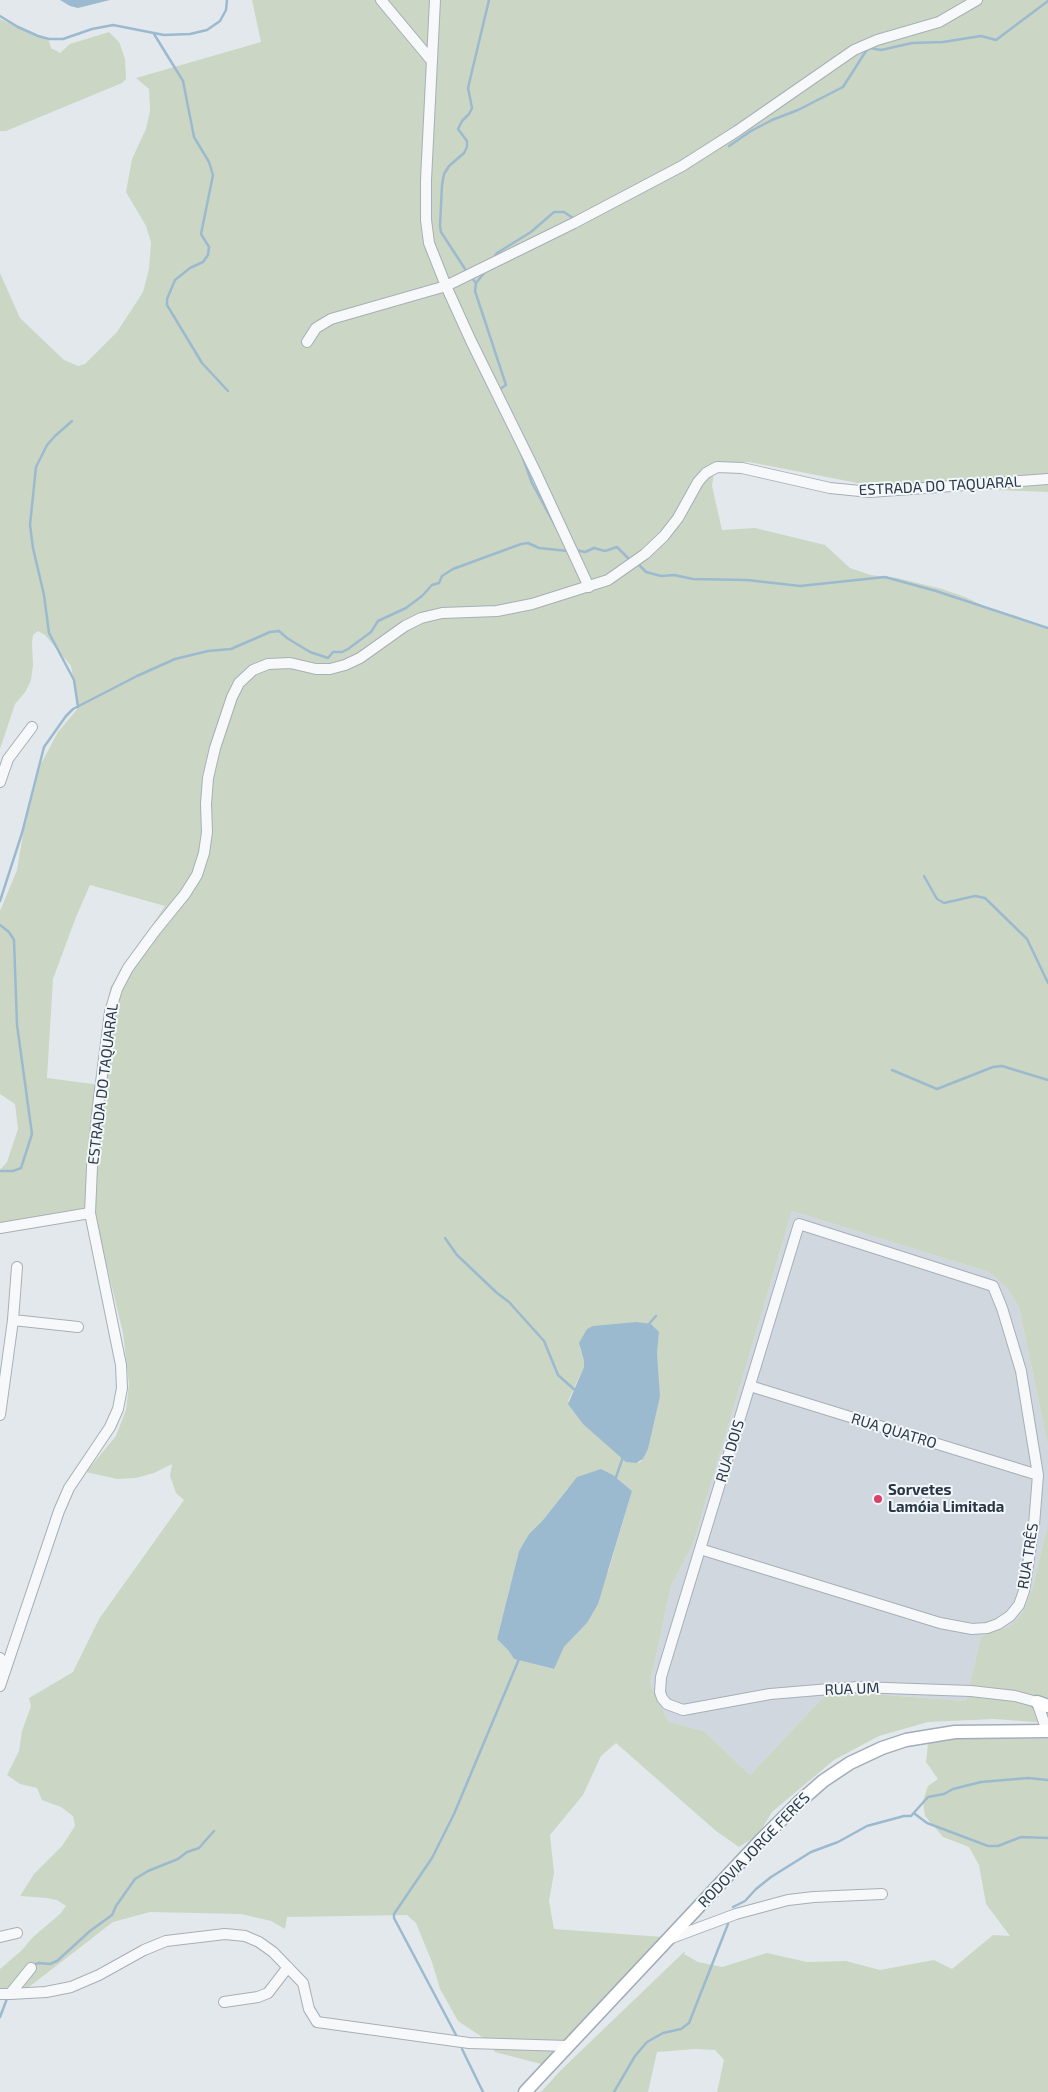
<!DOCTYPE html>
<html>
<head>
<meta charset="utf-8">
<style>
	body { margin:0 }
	canvas { display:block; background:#e3e8ec }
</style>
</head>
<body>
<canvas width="1048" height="2092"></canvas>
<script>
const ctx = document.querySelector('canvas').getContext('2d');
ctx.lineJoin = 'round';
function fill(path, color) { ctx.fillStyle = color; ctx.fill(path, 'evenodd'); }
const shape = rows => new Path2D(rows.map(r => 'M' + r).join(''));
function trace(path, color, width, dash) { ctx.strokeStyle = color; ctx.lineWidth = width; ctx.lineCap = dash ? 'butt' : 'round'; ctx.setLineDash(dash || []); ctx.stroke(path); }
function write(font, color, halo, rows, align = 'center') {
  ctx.font = font + ' "Exo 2",sans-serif'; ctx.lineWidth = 4; ctx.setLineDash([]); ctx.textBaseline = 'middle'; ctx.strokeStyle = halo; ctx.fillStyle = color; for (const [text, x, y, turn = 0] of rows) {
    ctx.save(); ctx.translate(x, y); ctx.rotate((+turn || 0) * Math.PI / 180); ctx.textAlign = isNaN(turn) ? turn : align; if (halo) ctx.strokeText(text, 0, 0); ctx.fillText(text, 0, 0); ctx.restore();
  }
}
fill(shape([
	[792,1211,989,1272,1007,1288,1019,1307,1048,1446,1048,1524,1032,1590,1023,1612,1009,1627,981,1636,966,1701,872,1694,825,1695,750,1775,704,1731,669,1722,650,1684,671,1586,693,1544]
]), '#d1d7df');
fill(shape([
	[252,0,1048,0,1048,492,868,485,749,462,733,463,714,472,712,486,722,530,755,528,825,545,850,568,871,575,897,578,942,589,965,597,990,609,1016,616,1035,625,1048,627,1048,1446,1019,1307,1007,1288,989,1272,792,1211,693,1544,671,1586,650,1684,669,1722,704,1731,750,1775,825,1695,872,1694,966,1701,981,1636,1009,1627,1023,1612,1032,1590,1048,1524,1048,1723,994,1719,928,1722,879,1736,834,1760,772,1812,758,1835,739,1847,716,1831,616,1743,601,1756,583,1795,550,1835,554,1873,549,1901,554,1929,663,1937,545,2065,495,2052,488,2041,458,2021,440,1989,432,1962,416,1923,407,1915,287,1917,285,1929,271,1921,241,1914,150,1912,113,1922,25,1990,0,1990,0,1969,22,1950,33,1937,60,1914,66,1906,57,1900,47,1898,20,1896,34,1874,62,1846,75,1826,73,1816,61,1807,42,1800,37,1788,20,1784,7,1775,19,1751,22,1731,31,1706,29,1698,73,1672,99,1619,184,1500,176,1493,170,1476,172,1464,154,1473,136,1478,117,1479,86,1472,116,1436,126,1410,129,1384,123,1333,95,1217,0,1226,0,1170,7,1162,18,1129,15,1104,0,1094,0,911,17,870,24,828,41,764,58,732,79,707,71,666,45,635,38,631,33,635,32,642,33,665,31,680,26,691,15,704,0,749,0,273,20,318,64,360,78,366,85,364,117,332,143,292,149,269,151,242,146,226,126,192,132,159,146,129,150,111,149,89,136,78,261,42],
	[90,885,165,906,110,988,100,1085,47,1078,53,979,76,917],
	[659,1332,648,1449,643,1459,639,1463,568,1401,584,1367,584,1361,580,1348],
	[613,1475,632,1491,609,1569,587,1623,564,1647,553,1669,514,1659,508,1650,497,1639,519,1551,529,1534,543,1520,568,1488],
	[0,19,49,41,51,48,60,53,70,44,109,32,119,42,125,59,126,79,122,83,6,131,0,131],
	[953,1739,1048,1739,1048,2092,717,2092,724,2060,715,2050,695,2049,657,2052,648,2092,541,2092,561,2070,685,1951,684,1954,698,1962,722,1967,767,1953,807,1962,846,1961,880,1970,934,1960,952,1969,993,1935,1010,1936,986,1904,979,1865,969,1847,943,1837,925,1816,923,1801,928,1786,938,1779,926,1762,928,1744]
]), '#cbd7c4');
fill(shape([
	[60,0,110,0,78,8,70,6],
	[637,1322,651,1324,659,1332,657,1354,660,1396,648,1449,643,1459,636,1463,626,1462,583,1424,568,1404,584,1367,584,1361,579,1343,587,1329,593,1326],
	[601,1469,613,1475,632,1491,598,1604,587,1623,564,1647,554,1669,514,1659,508,1650,497,1639,519,1551,529,1534,543,1520,577,1477]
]), '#9cbacf');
trace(shape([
	[0,16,18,27,38,36,49,39,63,39,92,29,113,25,164,35,190,34,207,30,220,21,226,10,227,0],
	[154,34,183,81,194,137,209,162,213,175,201,234,209,247,208,255,203,262,190,268,175,280,167,299,167,305,202,363,228,391],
	[729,146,751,131,772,120,798,110,843,87,866,51,870,48,881,50,912,43,943,42,981,36,996,40,1048,1],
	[493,259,497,253,531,232,554,212,564,212,573,218],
	[467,272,441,232,440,226,442,185,444,174,449,166,464,153,467,147,467,141,458,129,462,121,469,114,472,108,468,88,489,0],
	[485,272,476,283,475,291,506,385,497,391],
	[470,276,476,283],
	[72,421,55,436,47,445,36,467,30,525,33,548,44,595,49,633,74,680,78,707],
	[520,450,532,483,557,529],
	[576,550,585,552,594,548,605,551,617,547,630,560],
	[637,563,646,572,661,576,674,575,693,579,747,580,800,586,885,577,936,591,1048,628],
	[924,876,937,899,944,903,975,896,985,898,1027,939,1048,983],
	[0,901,22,833,44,747,66,716,73,709,137,676,175,659,208,651,231,649,270,632,279,631,287,638,310,652,328,658,333,652,342,652,348,649,371,632,378,621,406,608,422,596,432,585,439,583,442,576,453,569,521,544,528,543,539,548,568,551],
	[0,925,9,932,14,940,17,1025,32,1134,21,1168,13,1171,0,1171],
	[892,1070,937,1089,993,1067,1002,1066,1048,1080],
	[445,1238,457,1255,497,1293,509,1302,544,1341,558,1375,576,1391],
	[648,1325,656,1316],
	[615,1480,623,1457],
	[915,1814,927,1823,988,1846,998,1846,1021,1837,1048,1838],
	[733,1907,745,1901,756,1889,771,1877,811,1852,838,1842,867,1826,904,1816,911,1816,928,1797,944,1794,953,1789,981,1782,1028,1778,1048,1780],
	[32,1965,39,1963,50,1964,57,1961,90,1931,112,1915,116,1906,135,1879,148,1871,178,1859,187,1852,199,1848,214,1831],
	[0,2017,8,1996],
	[456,2035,394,1918,394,1914,432,1858,454,1814,519,1659],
	[462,2049,483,2092],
	[614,2092,635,2056,647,2042,663,2033,681,2029,689,2023,728,1924]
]), '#9cbacf', 2.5);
const minor = shape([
	[381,0,431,60],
	[435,0,426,180,426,220,429,243,446,286,471,341,537,475,589,587],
	[307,342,316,328,331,319,446,286,574,223,682,166,737,131,854,50,877,40,939,22,977,0],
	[0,782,8,759,32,727],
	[0,1228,90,1213],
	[13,1320,78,1327],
	[750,1386,1038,1475],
	[0,1415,13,1320,17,1267],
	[700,1549,940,1623,972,1629,987,1628,998,1624,1010,1616,1019,1605,1024,1591,1034,1525,1038,1475,1021,1371,1002,1308,993,1286,799,1224,661,1677,660,1692,662,1698,667,1704,683,1710,770,1694,830,1689,858,1687,971,1691,1015,1696,1037,1702,1047,1731],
	[0,1658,2,1676],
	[0,1686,59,1511,69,1488,110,1427,118,1409,122,1388,121,1365,90,1213,92,1167,98,1106,110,1012,117,989,128,968,155,931,185,894,197,875,204,853,207,832,206,804,208,778,215,748,232,697,239,683,253,670,268,664,290,663,316,669,330,669,345,665,360,658,405,626,421,618,442,613,497,611,532,604,608,580,645,554,664,536,678,518,698,482,706,473,717,467,742,468,830,488,870,492,1048,479],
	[0,1937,17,1933],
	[669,1939,736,1914,788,1900,814,1897,882,1894],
	[0,1994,10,1994,31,1968],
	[10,1994,46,1992,71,1987,99,1975,144,1950,166,1941,225,1934,245,1936,259,1942,273,1952,303,1983,309,2009,317,2022,469,2043,568,2046],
	[224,2002,258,1997,268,1993,288,1967]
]);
const major = shape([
	[1037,1702,1048,1706],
	[525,2092,761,1840,798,1803,823,1781,850,1763,882,1748,906,1740,955,1732,1048,1731]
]);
trace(minor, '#a7afb7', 12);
trace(major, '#a2adb9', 15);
trace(minor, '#f7f8fa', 10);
trace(major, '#fff', 12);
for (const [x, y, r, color] of [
	[878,1499,5,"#d94167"]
]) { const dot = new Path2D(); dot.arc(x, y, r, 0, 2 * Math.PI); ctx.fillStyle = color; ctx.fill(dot); trace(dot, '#f4f7f9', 2); }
write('15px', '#293746', '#f4f7f9', [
	["ESTRADA DO TAQUARAL",940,486,-3],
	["ESTRADA DO TAQUARAL",103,1084,-83],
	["RUA QUATRO",894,1431,17],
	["RUA DOIS",730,1451,-73],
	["RUA TRÊS",1028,1556,-81],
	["RUA UM",852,1689,-2],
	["RODOVIA JORGE FERES",754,1850,-46]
]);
write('bold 15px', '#293746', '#f4f7f9', [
	["Sorvetes",888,1490],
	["Lamóia Limitada",888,1507]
], 'left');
</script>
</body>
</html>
